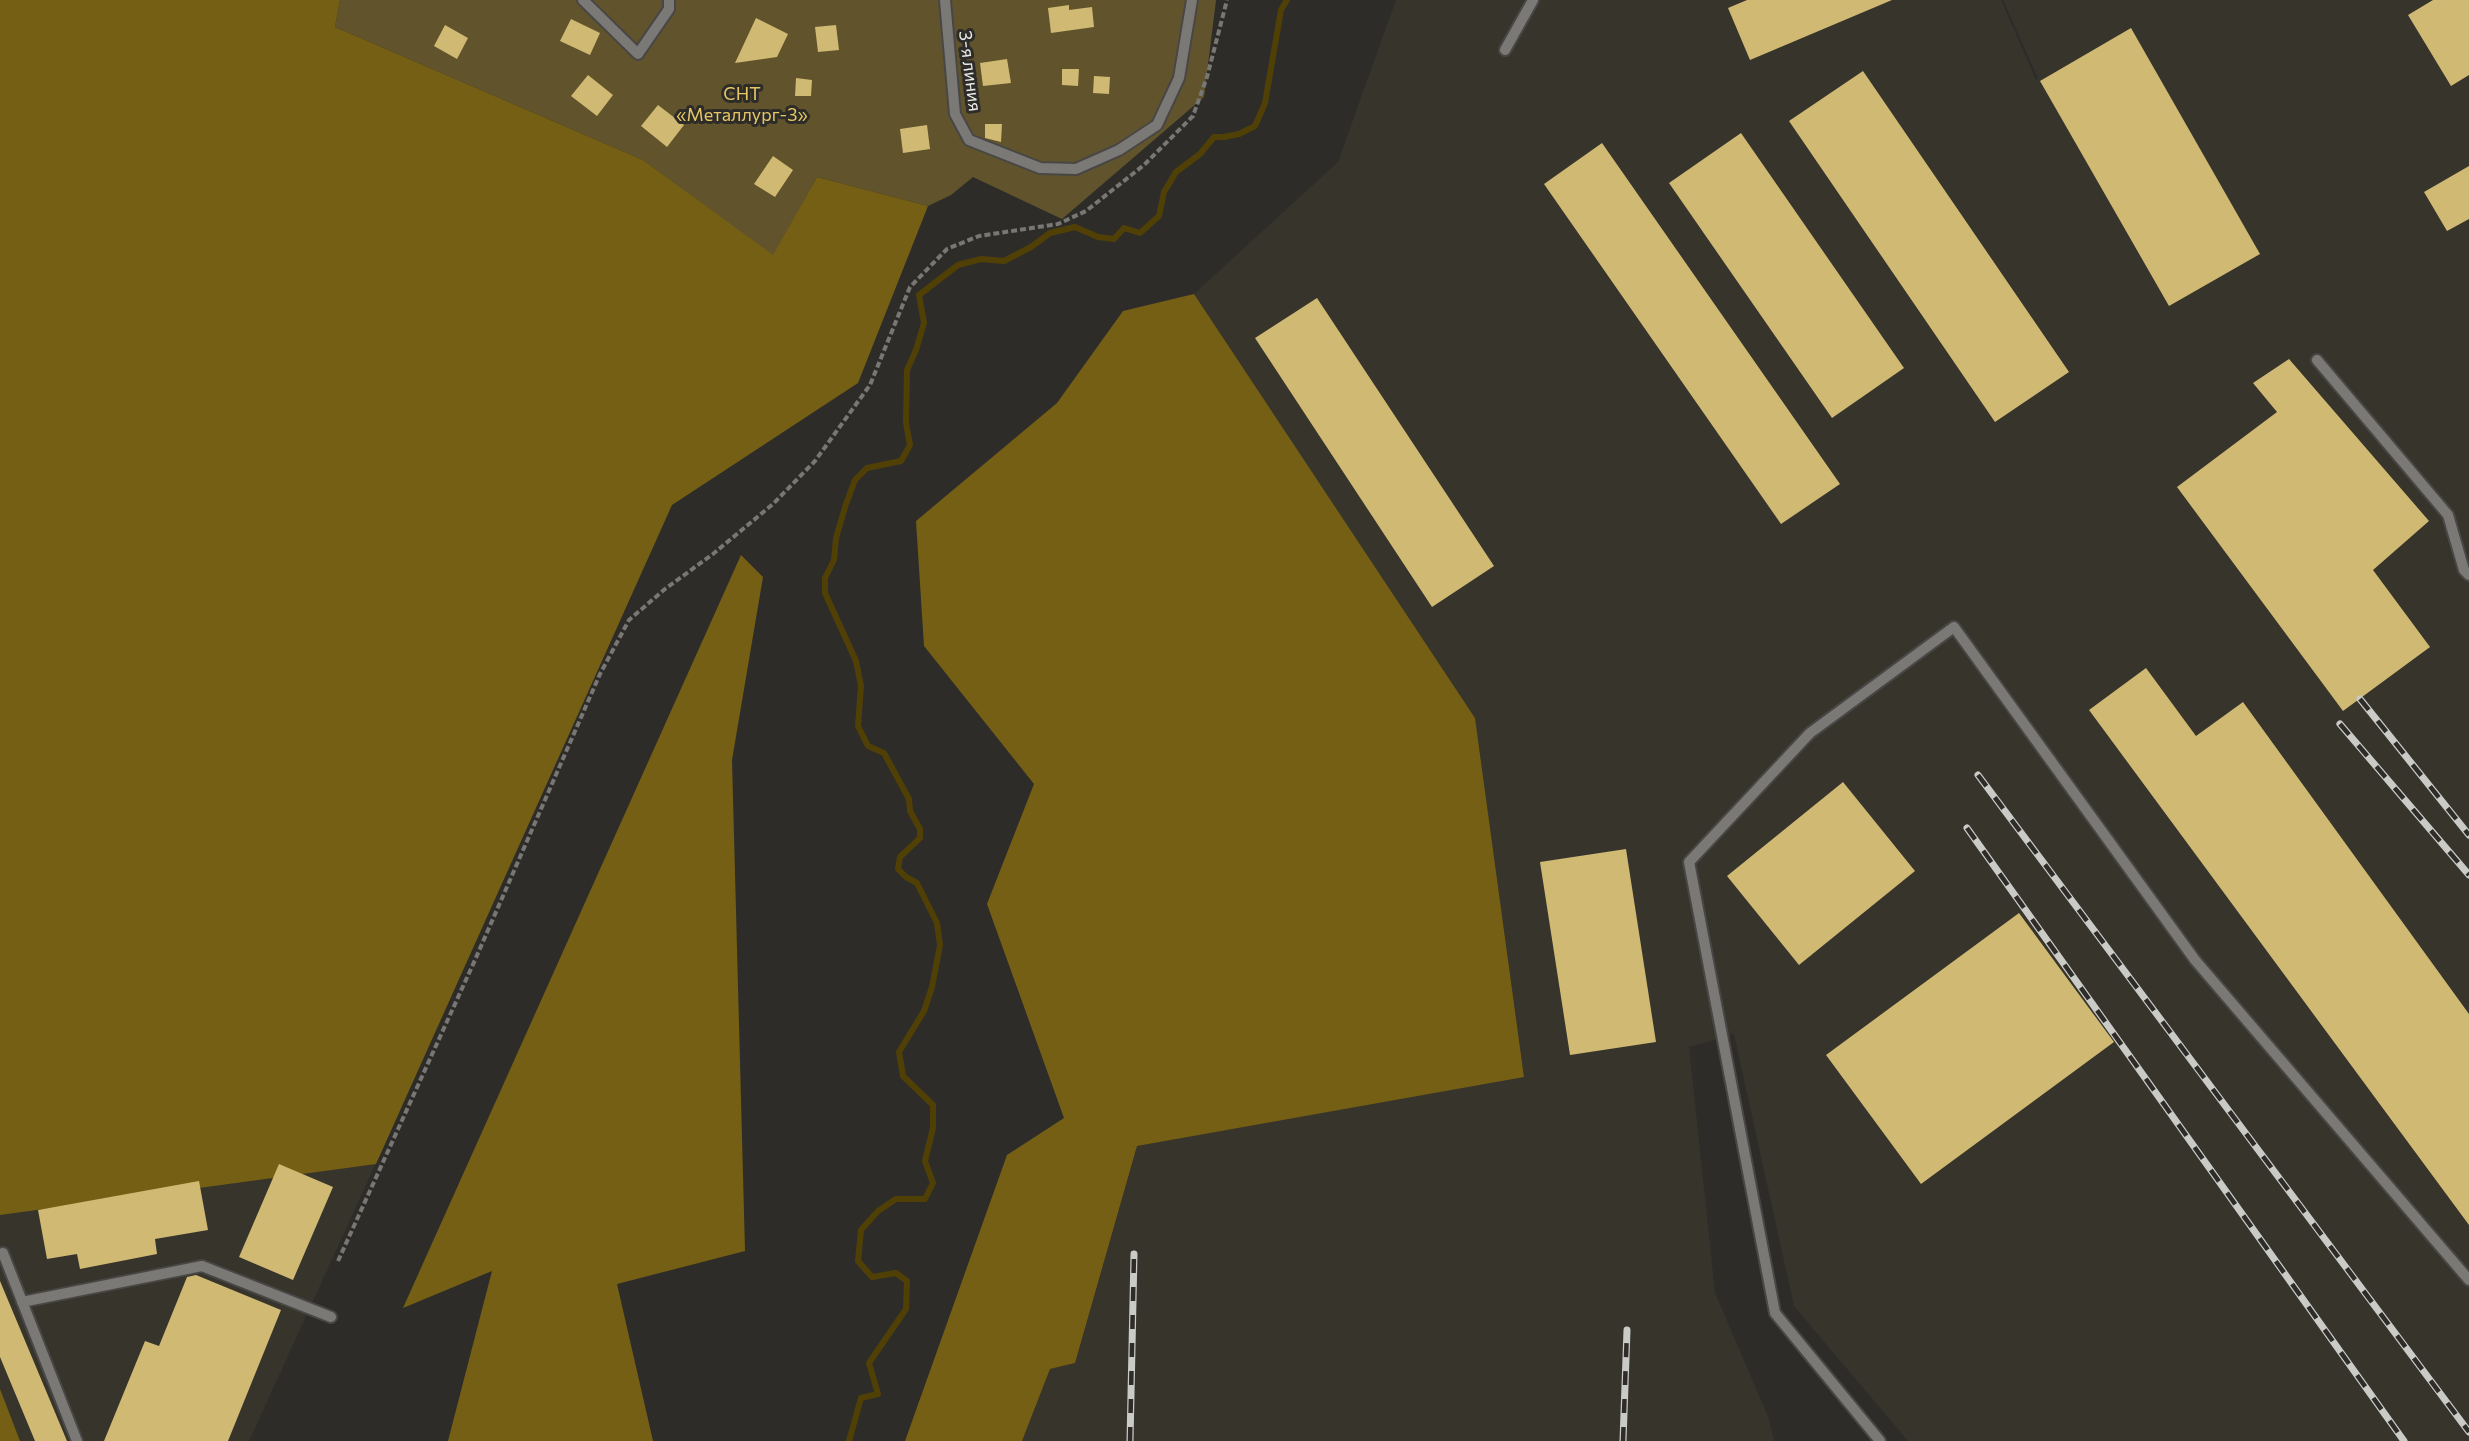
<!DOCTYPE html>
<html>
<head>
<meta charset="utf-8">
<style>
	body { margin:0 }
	canvas { display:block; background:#2d2c29 }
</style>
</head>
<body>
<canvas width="2469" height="1441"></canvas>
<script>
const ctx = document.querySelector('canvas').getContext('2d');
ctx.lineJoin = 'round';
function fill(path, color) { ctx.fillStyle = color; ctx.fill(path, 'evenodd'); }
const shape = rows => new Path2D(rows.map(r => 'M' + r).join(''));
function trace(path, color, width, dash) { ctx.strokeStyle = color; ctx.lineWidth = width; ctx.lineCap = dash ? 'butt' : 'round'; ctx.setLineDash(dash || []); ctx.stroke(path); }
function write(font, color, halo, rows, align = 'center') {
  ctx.font = font + ' Commissioner,sans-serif'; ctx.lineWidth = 6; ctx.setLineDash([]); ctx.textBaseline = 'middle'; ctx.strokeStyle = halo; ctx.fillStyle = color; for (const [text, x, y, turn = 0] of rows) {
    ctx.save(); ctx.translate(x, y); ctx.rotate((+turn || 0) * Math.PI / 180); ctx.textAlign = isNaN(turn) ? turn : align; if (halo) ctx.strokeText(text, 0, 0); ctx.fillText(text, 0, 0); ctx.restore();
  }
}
fill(shape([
	[1396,0,2001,0,2036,80,2038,78,2003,0,2469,0,2469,1441,1908,1441,1794,1306,1734,1034,1689,1047,1715,1293,1769,1419,1774,1441,1022,1441,1050,1369,1075,1363,1137,1146,1524,1076,1475,718,1194,294,1338,162],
	[380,1154,249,1441,6,1441,0,1424,0,1211]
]), '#37342c');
fill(shape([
	[340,0,1216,0,1204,97,1062,219,973,177,951,195,928,206,817,177,773,256,643,160,335,27]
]), '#61542c');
fill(shape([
	[0,0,340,0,335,27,643,160,773,255,817,177,928,206,858,383,672,505,376,1164,0,1215],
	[1194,294,1475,718,1524,1077,1137,1146,1075,1363,1050,1369,1022,1441,905,1441,1007,1155,1064,1118,987,904,1034,784,924,646,916,521,1057,403,1123,311],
	[741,555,763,577,732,760,745,1251,617,1284,653,1441,448,1441,492,1271,403,1308],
	[0,1389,20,1441,0,1441]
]), '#755f14');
trace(shape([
	[849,1441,861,1398,878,1394,869,1363,906,1309,907,1281,896,1273,872,1277,858,1261,861,1230,878,1211,896,1199,925,1199,933,1183,925,1161,933,1128,933,1105,903,1076,899,1052,924,1011,932,987,940,945,937,923,917,883,906,877,898,869,900,857,920,838,920,829,910,811,909,799,884,753,868,746,858,726,861,686,856,661,825,593,825,578,834,560,836,538,846,504,855,480,867,468,901,461,910,445,906,423,907,370,916,350,924,323,919,295,958,265,981,259,1004,261,1031,247,1050,233,1075,227,1098,237,1114,239,1124,228,1140,233,1159,216,1164,192,1176,172,1200,154,1214,137,1224,137,1239,134,1255,126,1265,103,1281,10,1287,0]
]), '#504005', 6);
fill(shape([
	[1747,0,1892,0,1750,60,1728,8],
	[2433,0,2469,0,2469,75,2451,86,2408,15],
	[1069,5,1069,10,1092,7,1094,27,1051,33,1048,8],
	[756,18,788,34,777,57,735,63],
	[571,19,600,33,590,55,560,41],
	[445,25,468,38,457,59,434,46],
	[836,25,839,50,818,52,815,27],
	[2131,28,2260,254,2169,306,2040,81],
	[1007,59,1011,83,983,86,980,63],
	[1062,69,1079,69,1078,86,1062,85],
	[1863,71,2069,372,1995,422,1789,121],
	[588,75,613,95,597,116,571,96],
	[1094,76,1110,77,1109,94,1093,93],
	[796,78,812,80,811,96,795,96],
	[658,105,684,125,667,147,641,126],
	[985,124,1002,124,1001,142,985,138],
	[927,125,930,149,903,153,900,129],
	[1741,133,1904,368,1832,418,1669,183],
	[1602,143,1840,484,1781,524,1544,184],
	[773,156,793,170,775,197,754,184],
	[2469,166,2469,219,2447,231,2424,192],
	[1317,298,1494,566,1432,607,1255,338],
	[2289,359,2429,521,2373,570,2430,647,2343,711,2177,487,2277,412,2253,383],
	[2146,668,2196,736,2243,702,2469,1014,2469,1225,2089,710],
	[1843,782,1915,871,1799,965,1727,876],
	[1626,849,1656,1042,1570,1055,1540,862],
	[2019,913,2114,1042,1921,1184,1826,1055],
	[279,1164,333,1187,293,1280,239,1257],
	[199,1181,208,1230,155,1239,157,1254,80,1269,77,1254,47,1259,38,1210],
	[196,1275,281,1310,228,1441,104,1441,145,1341,159,1346,187,1277],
	[0,1281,67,1441,35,1441,0,1357]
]), '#d0b973');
const service = shape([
	[583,0,638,54,669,9,669,0],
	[945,0,955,114,969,140,1040,168,1076,169,1119,150,1157,125,1179,78,1192,0],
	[1505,50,1533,0],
	[2317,360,2448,515,2464,570,2469,575],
	[0,1254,3,1253,77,1441],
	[22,1302,202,1266,331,1317],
	[1880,1441,1775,1313,1689,862,1810,733,1954,627,2195,960,2469,1280]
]);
trace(service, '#484745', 14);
trace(shape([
	[338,1261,475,960,600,674,629,620,665,589,713,554,773,504,815,461,870,385,910,287,947,249,979,236,1058,224,1086,211,1144,165,1193,116,1207,77,1227,0]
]), '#787774', 4, [6, 3]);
trace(service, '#7a7976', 10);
const rail = shape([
	[2360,699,2469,835],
	[2340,724,2469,875],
	[1978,775,2469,1432],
	[1967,828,2404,1441],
	[1130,1441,1134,1254],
	[1623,1441,1627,1330]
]);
trace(rail, '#cacac7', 7);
trace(rail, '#2d2c29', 4.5, [14]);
write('18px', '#eaeae8', '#2d2c29', [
	["3-я линия",970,71,83]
]);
write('18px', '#e6c764', '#2d2c29', [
	["СНТ",742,94],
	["«Металлург-3»",742,115]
]);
</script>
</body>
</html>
